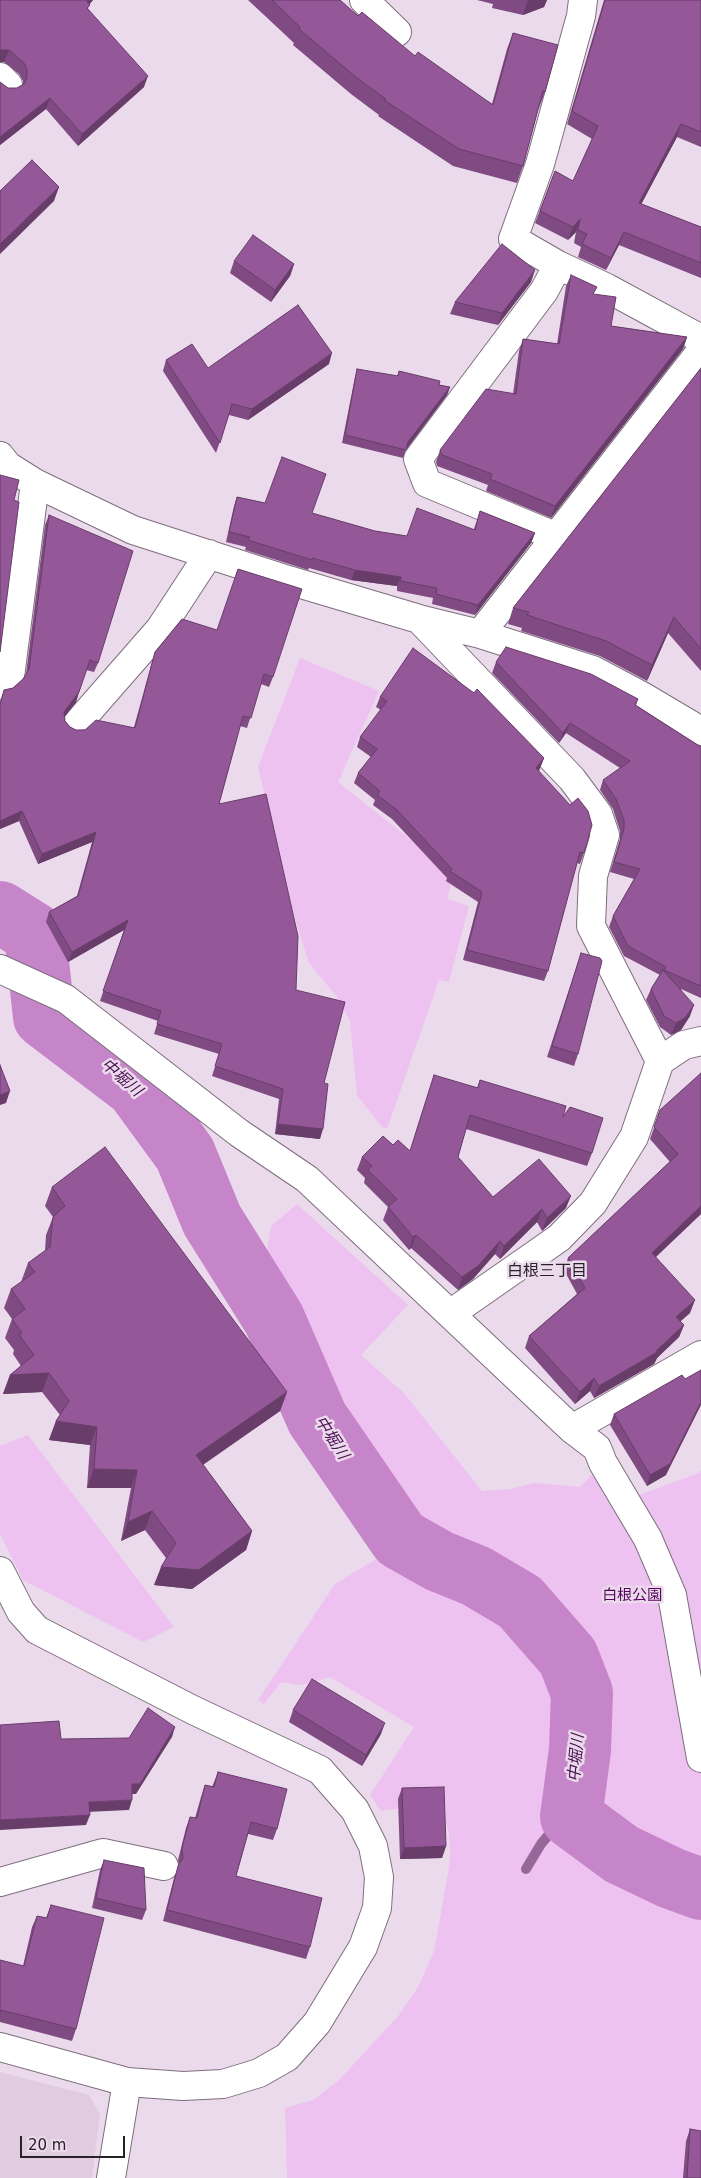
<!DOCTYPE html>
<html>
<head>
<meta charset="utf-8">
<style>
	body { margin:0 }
	#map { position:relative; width:701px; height:2178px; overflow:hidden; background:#ebdaec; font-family:"DejaVu Sans",sans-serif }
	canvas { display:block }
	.scale { position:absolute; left:20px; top:2136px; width:105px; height:22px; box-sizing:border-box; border:2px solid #282228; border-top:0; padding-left:6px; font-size:15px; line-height:18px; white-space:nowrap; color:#282228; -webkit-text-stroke:4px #ebdaec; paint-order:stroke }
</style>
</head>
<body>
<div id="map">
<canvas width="701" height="2178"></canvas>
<div class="scale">20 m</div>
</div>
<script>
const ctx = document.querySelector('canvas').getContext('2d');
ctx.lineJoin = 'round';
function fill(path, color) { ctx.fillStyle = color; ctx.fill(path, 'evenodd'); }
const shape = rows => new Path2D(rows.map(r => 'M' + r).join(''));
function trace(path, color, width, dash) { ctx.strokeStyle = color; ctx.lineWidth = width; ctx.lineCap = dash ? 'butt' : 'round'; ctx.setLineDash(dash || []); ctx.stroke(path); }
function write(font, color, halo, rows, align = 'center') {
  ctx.font = font + ' "DejaVu Sans","Noto Sans JP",sans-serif'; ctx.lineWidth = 5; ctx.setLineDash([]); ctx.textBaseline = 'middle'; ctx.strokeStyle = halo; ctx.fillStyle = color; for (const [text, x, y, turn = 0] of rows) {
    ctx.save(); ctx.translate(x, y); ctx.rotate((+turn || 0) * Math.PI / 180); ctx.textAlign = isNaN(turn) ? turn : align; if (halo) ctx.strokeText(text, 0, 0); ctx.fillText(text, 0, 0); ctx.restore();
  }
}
fill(shape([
	[0,2072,89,2095,100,2114,92,2178,0,2178]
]), '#e0cbe1');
fill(shape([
	[300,658,379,691,338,782,454,874,447,899,469,906,449,982,439,980,387,1129,382,1127,357,1095,350,1021,337,997,309,963,291,906,258,767],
	[297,1204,408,1305,361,1355,404,1393,482,1491,511,1489,534,1483,580,1487,606,1460,636,1496,699,1473,701,1470,701,2178,287,2178,285,2108,313,2100,339,2080,399,2015,418,1987,434,1952,449,1867,450,1853,449,1832,445,1820,419,1813,418,1806,381,1811,370,1795,414,1727,330,1677,315,1682,300,1685,281,1682,264,1704,258,1700,335,1584,421,1532,323,1386,266,1257,271,1226],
	[28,1435,174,1627,143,1642,23,1580,0,1534,0,1446]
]), '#eec2f0');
trace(shape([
	[526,1869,541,1844,551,1832,571,1817]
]), '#966798', 10);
trace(shape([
	[0,912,35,934,44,1017,136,1087,185,1154,212,1220,274,1319,317,1418,400,1539,439,1561,476,1576,520,1602,568,1657,582,1693,580,1750,571,1817,621,1854,671,1878,701,1889]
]), '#c585c8', 62);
const minor = shape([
	[364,0,397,32],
	[583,0,581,16,540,164,513,239,558,265,607,288,701,339],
	[0,77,8,85],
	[0,456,8,466,35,483,133,530,288,580,419,619,480,634,593,670,642,696,701,731],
	[557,537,427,483,418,459,544,291,558,265],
	[419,619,572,779,598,814,605,835,593,876,591,926,660,1061,634,1137,593,1203,559,1238,450,1314],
	[480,634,701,351],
	[0,685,10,677,35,483],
	[76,725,160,629,209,554],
	[0,969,66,999,239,1133,307,1179,572,1429,701,1355],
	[660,1061,684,1045,701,1041],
	[572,1429,597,1448,603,1463,648,1539,672,1595,701,1758],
	[0,1571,21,1612,37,1630,193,1710,320,1770,355,1810,373,1846,379,1877,377,1908,363,1947,317,2023,287,2057,259,2073,223,2084,183,2086,127,2082,0,2047],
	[0,1882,103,1853,164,1866],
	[111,2178,127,2082]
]);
trace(minor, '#7d6e7d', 30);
trace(minor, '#fff', 28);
fill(shape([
	[0,0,93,0,89,4,88,9,144,87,78,146,46,109,0,145,0,82,8,88,17,88,23,84,23,81,19,74,4,62,0,62],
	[248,0,340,0,358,16,415,56,492,104,507,49,513,33,545,92,539,108,539,107,523,166,517,183,453,166,378,116,379,115,351,94,293,45,294,43],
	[477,0,547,0,544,7,523,15,492,8,493,4],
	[604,0,701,0,701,147,677,137,641,204,701,227,701,278,619,245,606,270,578,257,581,247,574,243,576,232,568,240,535,223,555,171,573,181,592,139,567,124],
	[234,261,294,264,290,276,271,302,230,273],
	[571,275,594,294,611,326,687,337,683,349,551,518,486,491,488,485,437,466,436,462,440,450,513,394,519,351,523,339,557,344,566,286],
	[531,282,498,325,450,314,455,302],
	[166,360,208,368,329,364,248,420,229,415,216,453,163,371],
	[701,368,701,671,668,633,647,681,600,656,521,631,522,628,508,624,513,608],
	[357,369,397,376,399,371,439,385,450,387,447,395,406,449,403,458,342,443,355,377],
	[237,497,312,513,375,531,407,536,474,529,480,511,535,533,531,543,475,615,432,604,433,598,397,591,397,586,351,580,309,568,308,570,245,550,246,547,226,542,234,506],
	[49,515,98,663,94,672,86,670,76,702,65,716,65,721,70,727,76,730,134,727,152,662,155,652,182,619,273,677,269,687,261,684,247,728,240,726,219,804,296,990,324,1083,320,1139,275,1134,279,1099,212,1076,219,1054,154,1034,158,1021,100,1001,124,930,68,962,46,922,49,912,77,896,92,842,38,864,19,821,0,829,0,702,4,690,13,688,23,679,26,674,45,525],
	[496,662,638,699,636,705,701,747,701,998,681,989,690,1016,681,1030,671,1035,660,1027,646,1000,651,989,660,975,624,956,609,927,613,916,634,879,610,872,620,839,620,831,613,809,600,790,603,780,620,768,566,733,559,743,492,673],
	[380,697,544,758,539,771,584,853,580,864,577,863,548,971,544,981,463,960,478,902,446,881,447,878,392,819,373,805,375,800,354,783,358,773,371,757,357,747,360,737,381,710,376,707],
	[581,953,578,1054,574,1066,547,1057],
	[701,1073,701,1214,656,1257,690,1313,680,1321,684,1325,679,1337,657,1358,654,1364,594,1398,590,1391,575,1404,525,1348,529,1336,577,1294,564,1270,568,1258,670,1162,650,1139,656,1122],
	[434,1075,477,1088,480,1080,563,1117,592,1153,587,1166,466,1129,458,1157,493,1197,566,1208,542,1231,537,1222,500,1259,495,1254,473,1279,458,1290,411,1248,409,1250,383,1220,388,1207,364,1183,365,1178,357,1170,362,1157,393,1145,410,1151],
	[52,1187,287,1392,280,1411,203,1465,252,1531,246,1550,192,1589,154,1585,166,1558,145,1530,121,1541,131,1488,87,1488,90,1445,49,1440,56,1421,60,1415,42,1392,3,1394,10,1375,21,1366,13,1354,14,1350,5,1338,12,1319,4,1308,11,1289,21,1282,28,1263,45,1251,46,1235,53,1217,45,1206],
	[614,1414,666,1475,647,1486,610,1425],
	[293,1710,381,1734,362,1766,289,1722],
	[218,1772,277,1829,273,1840,248,1834,236,1876,310,1947,306,1959,163,1921,174,1878,179,1865,178,1860,186,1828,190,1817,195,1818,201,1797,205,1785,212,1787],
	[402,1788,446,1846,442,1858,400,1859,398,1799],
	[104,1860,146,1910,142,1920,92,1908,100,1870],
	[51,1905,76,2029,72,2041,0,2022,0,1960,23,1966,32,1927,37,1916,46,1918],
	[690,2129,701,2178,683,2178,686,2141]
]), '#7f4b82');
fill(shape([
	[88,0,93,0,82,14,87,2],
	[528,0,547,0,544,7,523,15],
	[0,50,9,50,4,62,0,62],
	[148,76,144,87,78,146,82,134],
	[50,98,46,109,0,145,0,137],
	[681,124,677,137,635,216,639,203],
	[59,187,54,201,0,254,0,244],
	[580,219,576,232,568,240,573,227],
	[624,232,619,245,606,270,611,258],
	[294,264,290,276,271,302,275,290],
	[535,270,531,282,498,325,502,313],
	[687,337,683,349,551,518,555,506],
	[332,353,329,364,248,420,252,409],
	[450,387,447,395,406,450,408,442],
	[535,533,531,543,475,615,478,605],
	[355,570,401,577,397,586,351,580],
	[674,617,668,633,647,681,652,665],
	[79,692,76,702,61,722,64,712],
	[570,723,566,733,559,743,563,733],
	[544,758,540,768,533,778,536,768],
	[22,811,19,821,0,829,0,821],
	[96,832,92,842,38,864,42,854],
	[128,920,124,930,68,962,72,952],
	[694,1005,690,1016,681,1030,671,1035,676,1023],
	[10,1091,6,1103,0,1105,0,1095],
	[278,1124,323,1129,320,1139,275,1134],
	[571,1196,566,1208,542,1231,547,1218],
	[701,1206,701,1214,647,1265,652,1253],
	[542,1209,537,1222,500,1259,504,1246],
	[416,1235,411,1248,409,1250,413,1237],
	[500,1241,495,1254,473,1279,458,1290,462,1277],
	[695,1300,690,1313,672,1329,676,1317],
	[684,1325,679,1337,657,1358,654,1364,594,1398,599,1386,656,1351],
	[49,1373,42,1392,3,1394,10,1375],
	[594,1378,590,1391,575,1404,580,1392],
	[287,1392,280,1411,189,1474,196,1455],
	[701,1402,701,1405,666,1475,647,1486,650,1475],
	[56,1421,97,1427,90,1445,49,1440],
	[94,1469,137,1470,131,1488,87,1488],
	[152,1511,145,1530,121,1541,128,1522],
	[252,1531,246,1550,192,1589,154,1585,161,1567],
	[385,1723,381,1734,362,1766,366,1755],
	[175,1727,172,1737,136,1794,128,1794,132,1784],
	[132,1800,129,1810,86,1812,89,1802],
	[90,1815,86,1825,0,1830,0,1820],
	[446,1846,442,1858,400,1859,404,1848]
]), '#683d6a');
const building = shape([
	[0,0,88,0,87,2,90,5,87,8,148,76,82,134,50,98,0,137,0,82,8,88,17,88,24,84,27,78,27,70,24,63,9,50,0,50,0,0],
	[272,0,340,0,358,16,362,12,415,56,418,52,493,105,513,33,558,45,545,92,543,90,523,166,459,149,384,100,386,99,357,78,299,29,300,27,272,0],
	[605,0,701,0,701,132,681,124,639,203,701,227,701,263,624,232,611,258,582,244,587,234,578,230,580,219,573,227,540,211,555,171,573,181,598,126,572,111,605,0],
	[32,160,59,187,0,244,0,191,32,160],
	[253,235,294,264,275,290,234,261,253,235],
	[502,244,535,270,502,313,455,302,502,244],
	[571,275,597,287,593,294,616,297,611,326,687,337,555,506,490,479,492,474,442,455,440,450,486,389,516,394,523,339,559,344,571,275],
	[298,305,332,353,252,409,232,404,220,443,166,360,192,344,208,368,298,305],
	[701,368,701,649,674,617,652,665,606,641,527,615,529,612,513,608,701,368],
	[357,369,398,376,399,371,440,381,439,385,450,387,408,442,406,450,345,435,357,369],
	[282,457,326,474,312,513,375,531,407,536,417,508,475,530,480,511,535,533,478,605,436,594,437,588,400,581,401,577,355,570,312,558,312,560,248,540,250,537,229,532,237,497,265,503,282,457],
	[0,475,19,480,14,500,19,502,0,652,0,475],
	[49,515,133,551,98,663,90,660,79,692,64,712,65,721,70,727,76,730,85,730,96,720,135,728,155,652,182,619,217,630,238,569,302,589,273,677,264,674,251,718,243,716,219,804,266,794,298,936,296,990,345,1002,324,1083,328,1084,323,1129,278,1124,283,1089,215,1066,222,1044,157,1024,161,1011,103,991,128,920,72,952,49,912,78,896,96,832,42,854,22,811,0,821,0,705,4,690,13,688,23,679,29,669,49,515],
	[506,647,591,674,638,699,635,705,701,747,701,986,664,970,666,967,628,946,613,916,640,869,614,862,624,829,624,820,616,799,603,780,630,761,570,723,563,733,496,662,506,647],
	[413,648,474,693,477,689,544,758,536,768,570,805,578,798,588,811,592,825,584,853,580,852,548,971,467,950,482,892,450,871,452,869,396,809,377,795,380,791,358,773,377,749,360,737,387,701,380,697,413,648],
	[581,953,600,958,602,961,578,1054,552,1046,581,953],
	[663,970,694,1005,685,1018,676,1023,664,1016,651,989,663,970],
	[0,1065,10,1091,0,1095,0,1065],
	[701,1073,701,1206,652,1253,695,1300,676,1317,684,1325,656,1351,659,1351,599,1386,594,1378,580,1392,529,1336,585,1288,568,1258,678,1154,654,1127,660,1110,701,1073],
	[434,1075,478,1088,480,1080,566,1106,563,1117,570,1107,603,1118,592,1153,470,1115,458,1157,493,1197,539,1159,571,1196,547,1218,542,1209,504,1246,500,1241,478,1266,462,1277,416,1235,413,1237,388,1207,397,1199,368,1170,372,1166,362,1157,383,1136,393,1145,398,1140,410,1151,434,1075],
	[105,1147,287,1392,196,1455,252,1531,199,1570,161,1567,176,1543,152,1511,128,1522,137,1470,94,1469,97,1427,56,1421,69,1401,49,1373,10,1375,34,1355,19,1335,22,1333,12,1319,25,1309,11,1289,35,1272,28,1263,50,1247,53,1217,65,1206,52,1187,105,1147],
	[701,1370,701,1402,670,1464,650,1475,614,1414,682,1375,685,1379,701,1370],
	[312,1679,385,1723,366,1755,293,1710,312,1679],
	[148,1708,175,1727,140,1784,132,1784,132,1800,89,1802,90,1815,0,1820,0,1725,59,1721,61,1739,129,1738,148,1708],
	[218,1772,287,1789,277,1829,251,1822,236,1876,322,1898,310,1947,167,1910,178,1866,183,1858,182,1848,190,1817,197,1818,205,1785,214,1787,218,1772],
	[444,1787,446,1846,404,1848,402,1788,444,1787],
	[104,1860,144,1868,146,1910,96,1898,104,1860],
	[51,1905,104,1918,76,2029,1,2010,0,2013,0,1960,24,1966,37,1916,47,1918,51,1905],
	[690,2129,701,2131,701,2178,687,2178,690,2129]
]);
fill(building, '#945797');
trace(building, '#683d6a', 1);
write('15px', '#56035c', '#ebdaec', [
	["白根公園",632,1596]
]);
write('italic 16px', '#4b114f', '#ebdaec', [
	["中堀川",121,1078,41],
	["中堀川",331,1438,57],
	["中堀川",577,1758,-85]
]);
write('16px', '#282228', '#ebdaec', [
	["白根三丁目",547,1272]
]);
</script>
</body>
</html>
